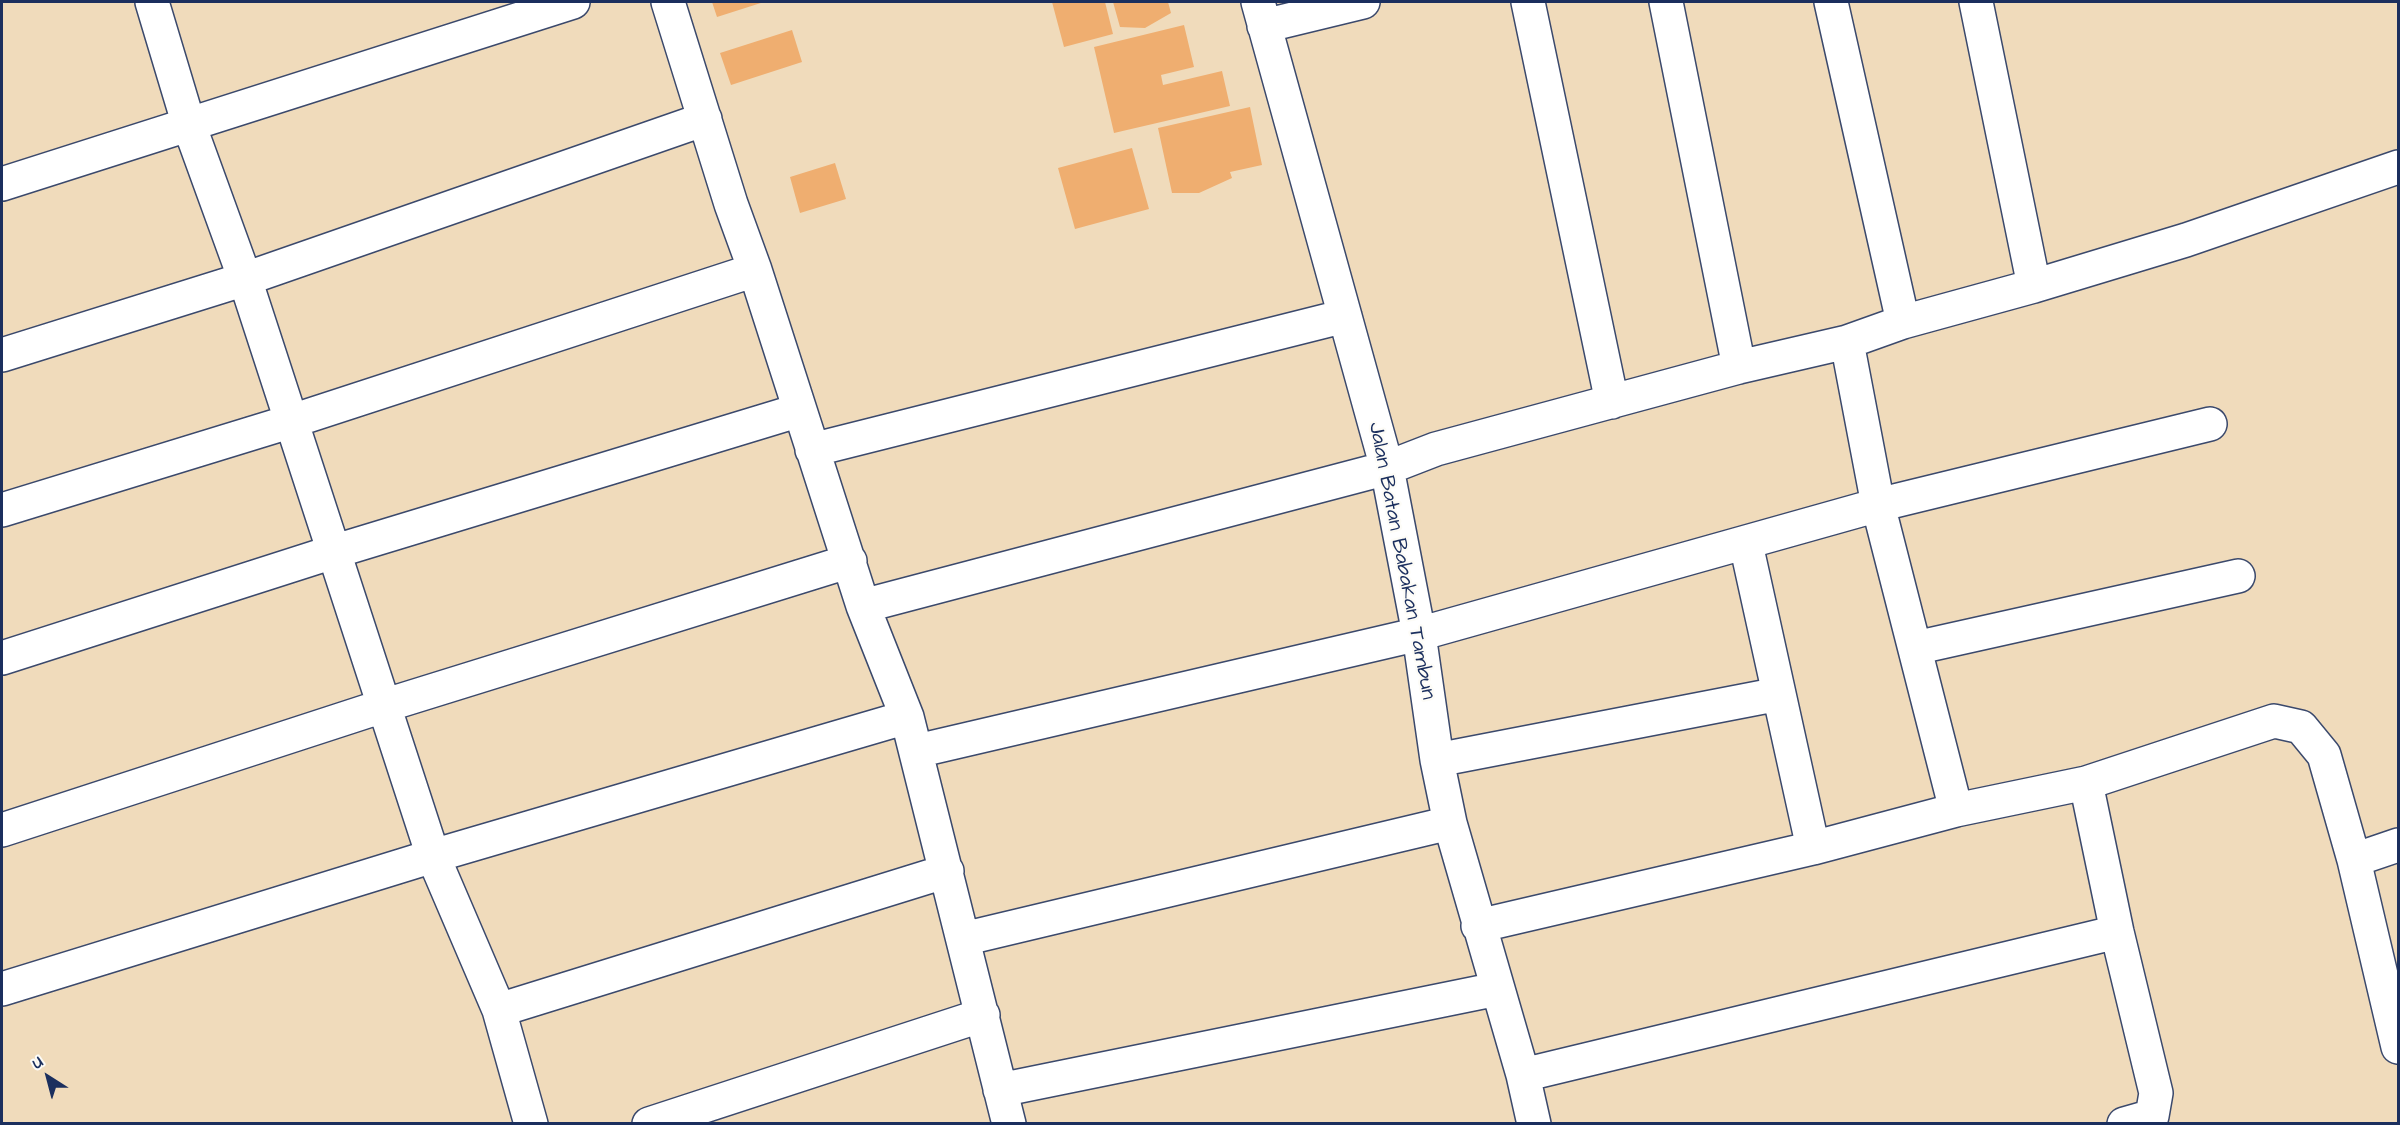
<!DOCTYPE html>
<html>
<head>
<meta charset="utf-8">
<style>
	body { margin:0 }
	#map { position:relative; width:2400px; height:1125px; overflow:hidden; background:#f0dbbb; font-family:"Architects Daughter",sans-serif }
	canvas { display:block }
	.frame { position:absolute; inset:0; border:3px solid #1b2f5e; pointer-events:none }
	.north { position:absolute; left:18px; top:1047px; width:60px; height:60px; -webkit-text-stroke:4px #fdfcf7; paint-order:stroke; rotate:324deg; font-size:16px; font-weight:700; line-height:24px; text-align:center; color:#1b2f5e }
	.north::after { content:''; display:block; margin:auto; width:21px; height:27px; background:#1b2f5e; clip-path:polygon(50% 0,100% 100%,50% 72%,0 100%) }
</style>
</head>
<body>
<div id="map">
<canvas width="2400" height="1125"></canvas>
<div class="frame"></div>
<div class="north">U</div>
</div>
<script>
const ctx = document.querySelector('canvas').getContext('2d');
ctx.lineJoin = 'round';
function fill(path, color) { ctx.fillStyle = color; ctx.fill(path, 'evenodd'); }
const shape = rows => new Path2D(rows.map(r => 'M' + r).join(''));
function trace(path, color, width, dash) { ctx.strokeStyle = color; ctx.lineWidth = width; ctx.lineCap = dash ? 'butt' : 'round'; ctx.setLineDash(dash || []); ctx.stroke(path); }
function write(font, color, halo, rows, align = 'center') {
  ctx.font = font + ' "Architects Daughter",sans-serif'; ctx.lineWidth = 4.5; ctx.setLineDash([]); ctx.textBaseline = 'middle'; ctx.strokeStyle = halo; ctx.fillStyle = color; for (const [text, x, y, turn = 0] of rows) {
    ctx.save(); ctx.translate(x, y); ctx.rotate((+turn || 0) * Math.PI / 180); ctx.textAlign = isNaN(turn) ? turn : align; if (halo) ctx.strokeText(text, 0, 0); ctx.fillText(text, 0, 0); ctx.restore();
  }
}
fill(shape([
	[712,2,764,2,717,17],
	[1052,2,1105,2,1113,34,1064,47],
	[1113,2,1168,2,1171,13,1145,28,1120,27],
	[1184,25,1194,67,1161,75,1163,85,1222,71,1230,106,1114,133,1094,47],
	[792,30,802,62,731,85,720,53],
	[1250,107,1262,165,1230,172,1232,178,1199,193,1172,193,1158,128],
	[1132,148,1149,209,1075,229,1058,168],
	[835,163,846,199,800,213,790,177]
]), '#efae70');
const street = shape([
	[152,2,188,122,245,279,433,856,499,1010,531,1124],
	[668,2,731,204,755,270,863,606,907,717,1009,1124],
	[1258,2,1387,468,1419,634,1437,760,1450,823,1523,1075,1534,1124],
	[1528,2,1612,402],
	[1666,2,1739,367],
	[1831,2,1903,322],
	[1976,2,2034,286],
	[1264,26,1363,2],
	[2,184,573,2],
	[1847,342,1878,505,1956,810],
	[2,355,245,279,705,119],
	[812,450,1345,316],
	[2,510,292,421,755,270],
	[1746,544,1813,848],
	[863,606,1387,468,1436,449,1739,367,1847,342,1903,322,2034,286,2186,240,2398,167],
	[1915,648,2238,576],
	[2,658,336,551,800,410],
	[917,751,1419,634,1878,505,2210,424],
	[1437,760,1779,694],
	[2086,783,2117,932,2156,1093,2152,1116,2124,1124],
	[2,830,383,706,850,561],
	[2354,860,2398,845],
	[1478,926,1813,848,1956,810,2086,783,2274,721,2301,727,2324,755,2354,860,2398,1047],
	[963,939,1450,823],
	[2,989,433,856,907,717],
	[499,1010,947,871],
	[1523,1075,2117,932],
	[1000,1090,1497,989],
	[649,1124,983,1015]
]);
trace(street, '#3b496c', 36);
trace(street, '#fff', 33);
write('21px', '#1b2f5e', '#fdfcf7', [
	["Jalan Batan Babakan Tambun",1401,561,79]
]);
</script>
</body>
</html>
